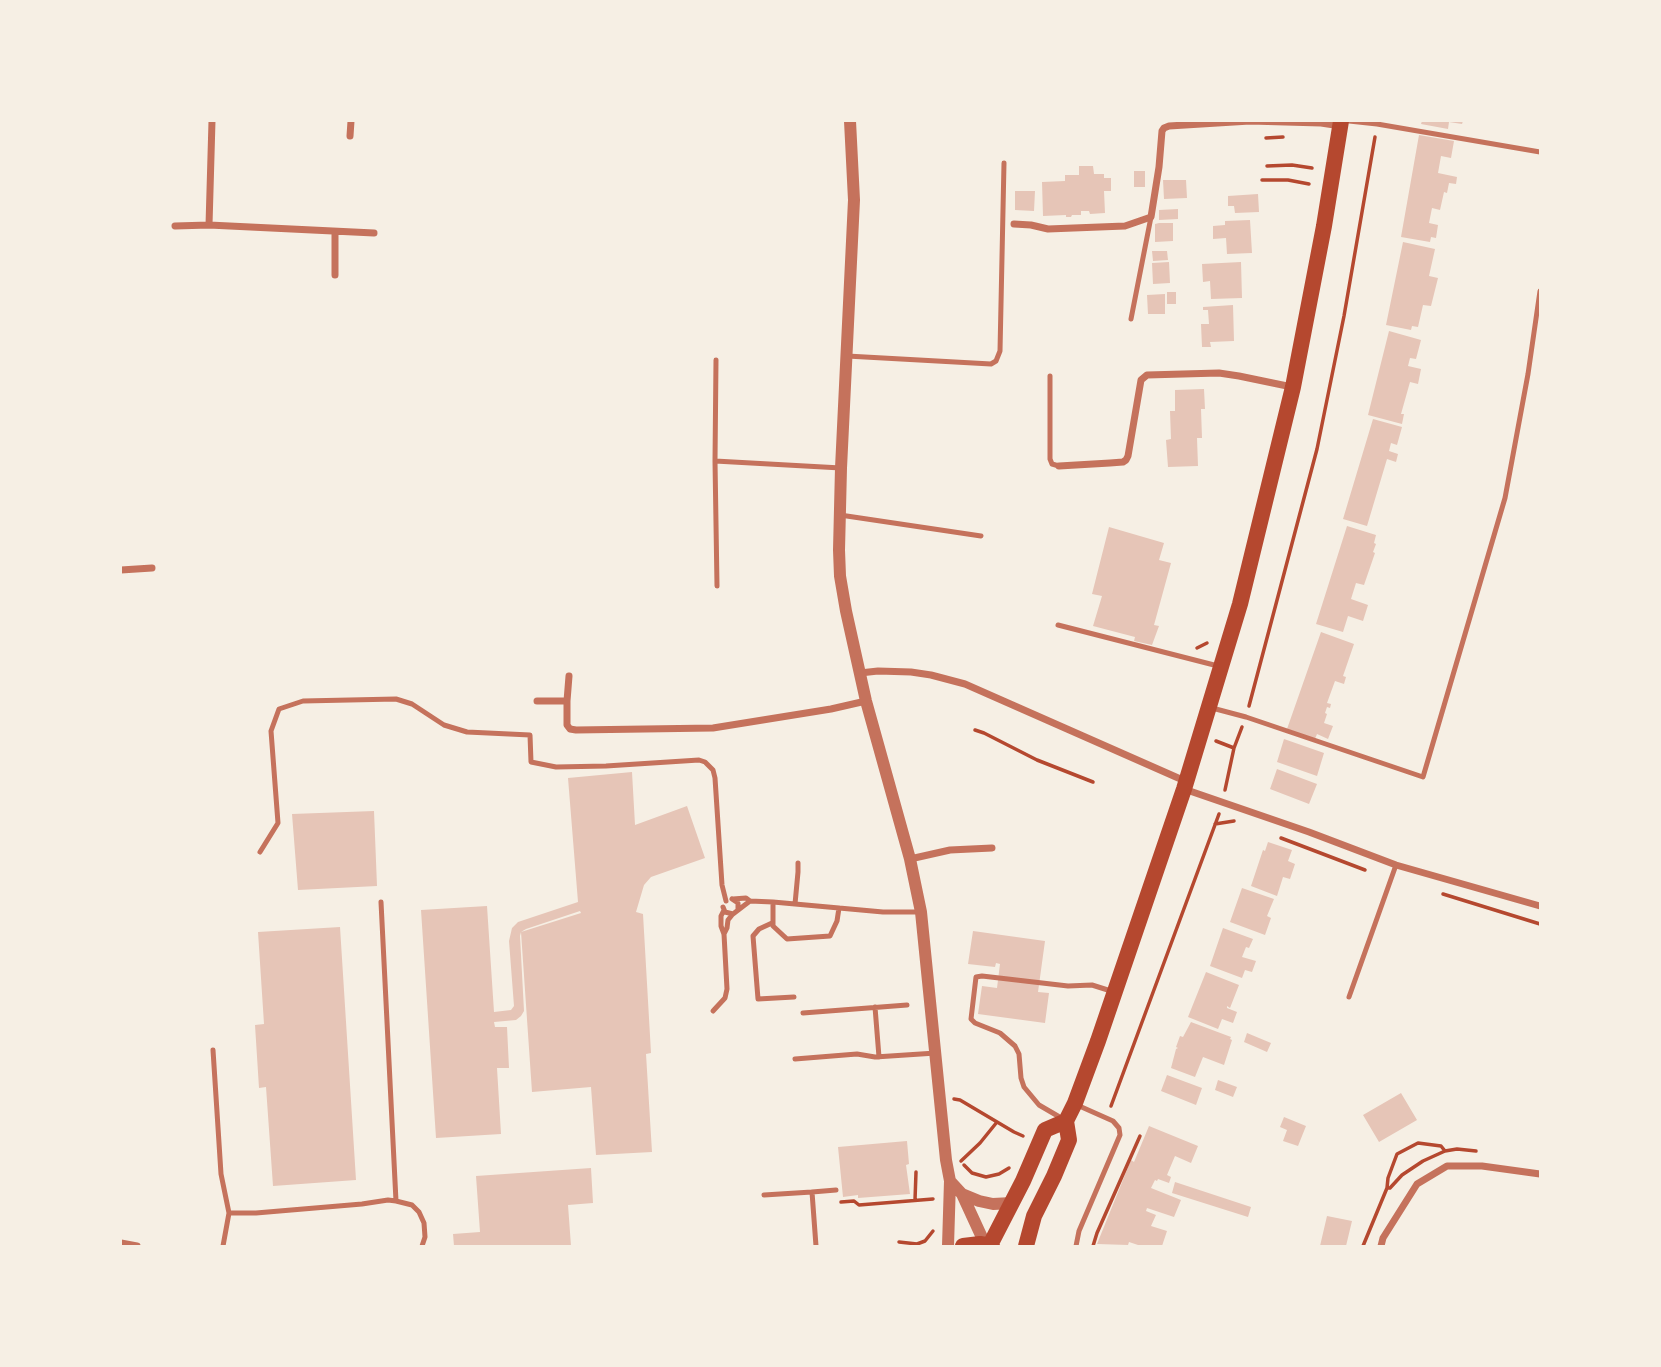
<!DOCTYPE html>
<html>
<head>
<meta charset="utf-8">
<style>
	body { margin:0 }
	#map { position:relative; width:1661px; height:1367px; overflow:hidden; background:#f6efe4; font-family:"Alegreya Sans",sans-serif }
	canvas { display:block }
	.frame { position:absolute; inset:0; border:122px solid #f6efe4; pointer-events:none }
</style>
</head>
<body>
<div id="map">
<canvas width="1661" height="1367"></canvas>
<div class="frame"></div>
</div>
<script>
const ctx = document.querySelector('canvas').getContext('2d');
ctx.lineJoin = 'round';
function fill(path, color) { ctx.fillStyle = color; ctx.fill(path, 'evenodd'); }
const shape = rows => new Path2D(rows.map(r => 'M' + r).join(''));
function trace(path, color, width, dash) { ctx.strokeStyle = color; ctx.lineWidth = width; ctx.lineCap = dash ? 'butt' : 'round'; ctx.setLineDash(dash || []); ctx.stroke(path); }
fill(shape([
	[1422,121,1463,121,1462,124,1449,122,1448,129,1421,124],
	[1419,135,1454,141,1451,158,1441,156,1438,173,1457,177,1456,184,1449,183,1447,193,1444,192,1440,210,1432,208,1429,223,1438,225,1436,238,1431,237,1430,242,1401,237],
	[1079,166,1093,166,1094,174,1104,174,1104,178,1111,178,1111,191,1104,191,1105,213,1090,214,1089,211,1081,211,1081,215,1072,215,1071,217,1066,217,1066,215,1043,216,1042,182,1065,181,1065,175,1079,175],
	[1134,171,1145,171,1145,187,1134,187],
	[1163,180,1186,180,1187,198,1164,199],
	[1015,191,1035,191,1034,211,1015,210],
	[1258,194,1259,212,1235,213,1234,206,1228,206,1228,196],
	[1178,209,1178,219,1159,220,1159,210],
	[1250,220,1252,253,1227,254,1226,238,1213,239,1213,226,1225,225,1225,221],
	[1159,223,1173,223,1173,241,1155,242,1155,224],
	[1403,242,1435,249,1429,276,1438,278,1431,306,1423,305,1418,327,1412,326,1411,330,1386,325],
	[1152,251,1167,251,1168,260,1153,261],
	[1169,262,1170,283,1153,284,1152,263],
	[1241,262,1242,298,1211,299,1210,281,1203,282,1202,264],
	[1167,292,1176,292,1176,304,1167,304],
	[1165,294,1165,314,1148,314,1147,295],
	[1233,305,1234,341,1210,342,1211,347,1202,347,1201,324,1209,324,1208,310,1203,310,1203,307],
	[1389,331,1421,340,1416,359,1410,358,1408,366,1421,369,1418,384,1410,382,1401,414,1404,414,1402,424,1368,415],
	[1204,389,1205,409,1201,409,1202,438,1197,438,1198,466,1168,467,1166,440,1171,439,1170,411,1175,411,1175,390],
	[1373,419,1402,427,1397,445,1391,443,1389,451,1398,454,1396,462,1387,459,1367,526,1343,519],
	[1347,526,1376,535,1374,543,1376,544,1373,552,1375,553,1364,585,1356,583,1351,599,1368,605,1363,621,1348,616,1343,632,1316,624],
	[1109,527,1164,543,1159,560,1171,563,1154,625,1159,626,1152,645,1134,641,1135,637,1093,626,1102,596,1092,594],
	[1321,632,1354,644,1343,676,1346,677,1344,684,1335,681,1327,703,1331,704,1330,708,1327,707,1325,713,1327,714,1324,723,1333,726,1328,739,1317,734,1315,739,1287,729],
	[1284,739,1324,753,1317,776,1277,762],
	[1277,769,1317,784,1309,804,1270,789],
	[632,772,635,825,687,806,705,858,651,877,644,885,636,912,643,914,651,1053,646,1054,652,1152,596,1155,591,1087,532,1092,521,932,520,936,524,1011,521,1016,516,1020,494,1022,495,1027,507,1027,509,1068,497,1068,501,1134,436,1138,421,910,487,906,494,1012,511,1010,514,1006,509,941,512,928,518,922,578,902,568,778],
	[580,911,581,913,521,932,526,929],
	[374,811,377,886,298,890,292,814],
	[1268,842,1292,850,1288,861,1295,864,1290,879,1283,877,1277,896,1251,886,1263,850,1265,851],
	[1242,888,1274,899,1267,916,1271,918,1265,935,1230,922],
	[340,927,356,1180,273,1186,266,1087,259,1088,255,1025,264,1024,258,932],
	[1223,928,1253,939,1249,948,1246,947,1242,957,1256,961,1252,972,1245,970,1242,978,1210,966],
	[973,931,1045,941,1038,992,1049,993,1045,1023,978,1014,982,986,997,988,1000,964,996,963,995,967,968,964],
	[1206,972,1239,985,1230,1008,1227,1006,1227,1008,1237,1012,1233,1023,1222,1019,1218,1029,1188,1017],
	[1191,1022,1231,1037,1230,1039,1232,1040,1224,1065,1203,1057,1195,1077,1171,1068,1176,1049,1178,1048,1176,1047,1180,1036,1183,1037],
	[1247,1033,1271,1043,1267,1052,1244,1042],
	[1167,1075,1202,1088,1196,1105,1161,1091],
	[1218,1080,1237,1087,1233,1097,1215,1090],
	[1401,1093,1417,1120,1379,1142,1363,1115],
	[1284,1117,1306,1126,1298,1146,1283,1141,1287,1130,1280,1127],
	[1149,1126,1198,1146,1191,1163,1175,1156,1167,1175,1171,1177,1169,1183,1158,1179,1157,1181,1155,1180,1151,1188,1181,1200,1174,1217,1147,1208,1146,1211,1156,1215,1151,1226,1167,1231,1162,1246,1141,1246,1129,1242,1128,1245,1097,1244,1131,1160,1134,1162],
	[907,1141,909,1164,906,1165,910,1194,858,1198,858,1195,843,1197,838,1147],
	[591,1168,593,1203,568,1205,571,1246,454,1246,453,1234,480,1232,476,1176],
	[1175,1182,1251,1207,1248,1217,1172,1193],
	[1327,1216,1352,1221,1346,1246,1320,1246]
]), '#e6c5b7');
trace(shape([
	[1266,138,1283,137],
	[1267,166,1292,165,1312,168],
	[1262,180,1288,180,1309,184],
	[1197,648,1207,643],
	[1249,706,1317,449,1344,316,1375,137],
	[975,730,984,733,1037,760,1093,782],
	[1216,741,1234,748],
	[1225,790,1234,748,1242,727],
	[1215,824,1234,821],
	[1281,838,1365,870],
	[1443,894,1540,924],
	[954,1099,960,1100,1014,1132,1023,1136],
	[1111,1106,1219,814],
	[961,1161,980,1143,997,1122],
	[964,1165,972,1173,986,1177,999,1174,1009,1168],
	[1387,1188,1388,1178,1397,1154,1418,1143,1441,1146,1445,1151],
	[915,1200,916,1172],
	[841,1202,854,1201,859,1205,933,1199],
	[899,1242,917,1244,925,1241,933,1231],
	[1093,1246,1097,1233,1140,1136],
	[1363,1246,1387,1188,1390,1188,1402,1175,1423,1161,1445,1151,1457,1149,1476,1151]
]), '#b5482f', 3.5);
trace(shape([
	[1349,121,1377,124,1540,152],
	[1131,319,1151,217],
	[847,356,991,364,996,361,1000,351,1004,163],
	[716,360,715,461,717,586],
	[1050,376,1050,459,1052,464,1059,466],
	[715,461,841,468],
	[840,515,981,536],
	[1058,625,1218,666],
	[1212,708,1246,717,1423,777,1505,498,1528,374,1540,291],
	[260,852,278,823,271,731,279,709,303,701,396,699,412,704,444,725,467,732,530,735,531,762,556,767,606,766,699,760,705,762,713,770,715,778,722,885,726,901],
	[732,899,738,903,738,909],
	[733,899,746,898,750,901,773,902,883,912,920,912],
	[381,902,396,1201],
	[773,902,773,926,787,939,830,936,837,921,839,908],
	[795,904,798,872,798,863],
	[723,907,725,912,733,914,750,901],
	[772,923,759,929,753,936,758,999,794,997],
	[724,934,727,928,728,920,732,915],
	[1349,997,1396,865],
	[875,1007,879,1057],
	[713,1011,725,998,727,989,724,934,721,926,721,916,724,910],
	[803,1013,907,1005],
	[213,1050,221,1174,229,1213,223,1246],
	[795,1059,857,1054,875,1057,936,1053],
	[1063,1119,1039,1105,1024,1087,1021,1078,1019,1054,1015,1046,1000,1033,975,1023,971,1019,976,977,982,976,1068,986,1092,985,1111,991],
	[764,1195,812,1192],
	[229,1213,256,1213,362,1204,388,1200,396,1201,412,1205,419,1212,424,1223,425,1237,422,1246],
	[816,1246,812,1192,836,1190],
	[1076,1246,1079,1231,1120,1135,1119,1128,1113,1121,1077,1105]
]), '#c5725c', 5);
trace(shape([
	[350,136,351,121],
	[1014,224,1031,225,1048,229,1125,226,1151,217,1159,167,1162,131,1164,128,1169,126,1250,121,1321,123,1341,126],
	[209,225,212,121],
	[175,226,209,225,374,233],
	[335,275,335,232],
	[1059,466,1110,463,1123,462,1126,460,1128,456,1141,380,1147,375,1219,373,1239,376,1292,387],
	[121,570,152,568],
	[860,673,878,671,911,672,931,675,965,684,1185,781],
	[537,701,567,701,567,725,570,729,576,730,713,728,831,709,866,701],
	[567,701,569,676],
	[1184,789,1309,832,1396,865,1540,906],
	[910,859,950,850,992,848],
	[121,1243,137,1246],
	[1381,1246,1383,1238,1417,1184,1447,1166,1482,1166,1540,1174]
]), '#c5725c', 7);
trace(shape([
	[850,121,854,200,841,468,839,550,840,576,846,611,866,701,910,859,921,912,946,1160,950,1181,948,1246],
	[950,1181,962,1194,979,1201,993,1204,1012,1203],
	[962,1194,985,1244]
]), '#c5725c', 12);
trace(shape([
	[990,1245,1023,1181,1045,1130,1066,1121],
	[963,1246,980,1244,992,1246],
	[1026,1246,1034,1216,1054,1176,1069,1140,1066,1121,1075,1103,1098,1041,1184,789,1240,604,1293,387,1324,226,1341,121]
]), '#b5482f', 16);
</script>
</body>
</html>
